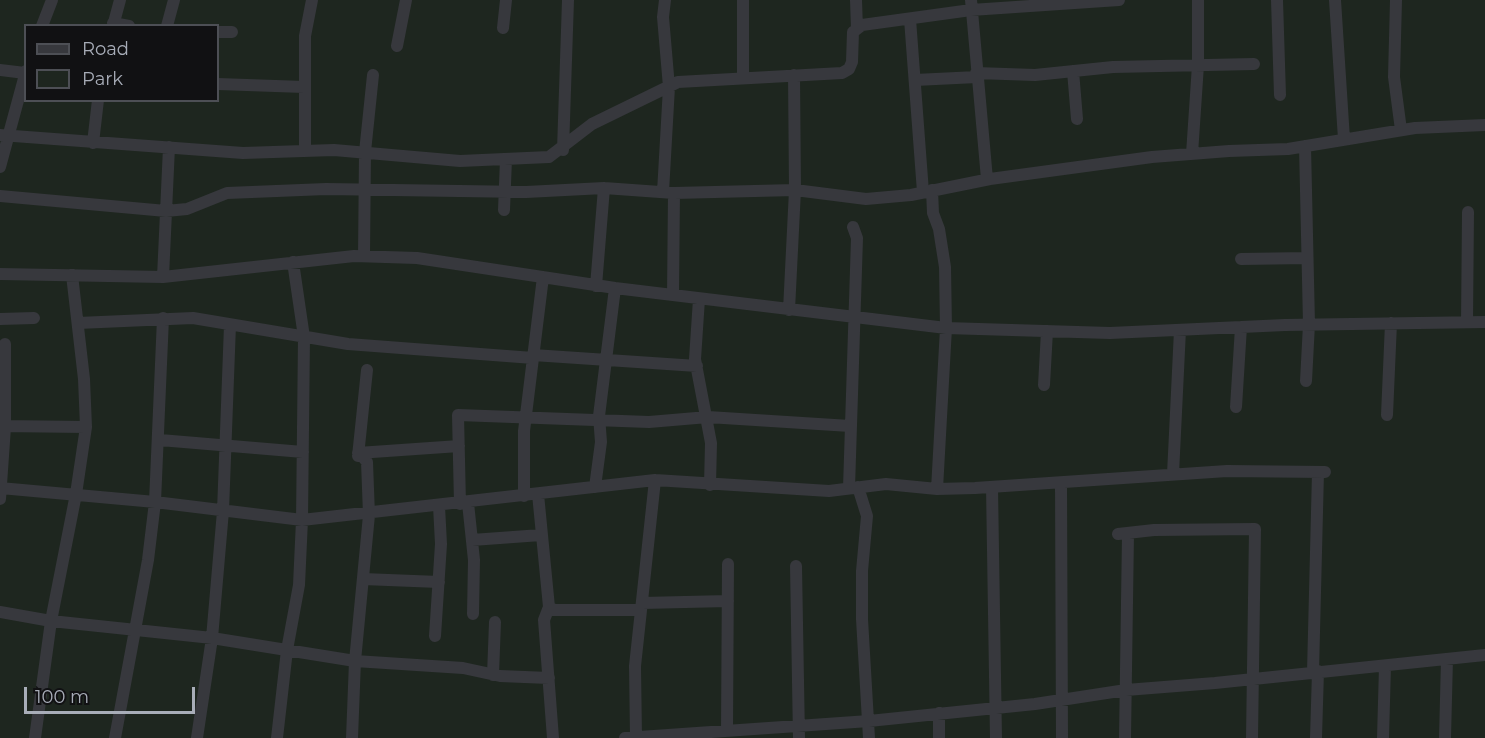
<!DOCTYPE html>
<html>
<head>
<meta charset="utf-8">
<style>
	body { margin:0 }
	#map { position:relative; width:1485px; height:738px; overflow:hidden; background:#161618; font-family:Montserrat,sans-serif }
	canvas { display:block }
	.legend { position:absolute; left:24px; top:24px; width:195px; height:78px; box-sizing:border-box; background:#111113; border:2px solid #4d4f55; margin:0; padding:8px 10px; list-style:none; font-size:18px; color:#a8adb8 }
	.legend li { display:flex; align-items:center; gap:12px; height:30px }
	.legend b { width:30px; border:2px solid #4d4f55 }
	.scale { position:absolute; left:24px; top:687px; width:171px; height:27px; box-sizing:border-box; border:3px solid #a8adb8; border-top:0; padding-left:8px; font-size:18px; line-height:21px; white-space:nowrap; color:#a8adb8; -webkit-text-stroke:4px #111113; paint-order:stroke }
</style>
</head>
<body>
<div id="map">
<canvas width="1485" height="738"></canvas>
<ul class="legend">
<li><b style="height:8px;background:#37383d"></b>Road</li>
<li><b style="height:16px;background:#1e261f"></b>Park</li>
</ul>
<div class="scale">100 m</div>
</div>
<script>
const ctx = document.querySelector('canvas').getContext('2d');
ctx.lineJoin = 'round';
function fill(path, color) { ctx.fillStyle = color; ctx.fill(path, 'evenodd'); }
const shape = rows => new Path2D(rows.map(r => 'M' + r).join(''));
function trace(path, color, width, dash) { ctx.strokeStyle = color; ctx.lineWidth = width; ctx.lineCap = dash ? 'butt' : 'round'; ctx.setLineDash(dash || []); ctx.stroke(path); }
fill(shape([
	[0,0,1485,0,1485,738,0,738],
	[26,26,218,26,218,100,26,100]
]), '#1e261f');
trace(shape([
	[856,0,857,29],
	[971,0,987,179],
	[1277,0,1280,95],
	[1335,0,1344,139],
	[1396,0,1394,77,1401,130],
	[910,19,923,192],
	[113,23,129,26],
	[42,26,52,0],
	[113,26,120,0],
	[167,26,174,0],
	[503,28,506,0],
	[218,32,232,32],
	[397,46,406,0],
	[0,70,25,73],
	[1073,71,1077,119],
	[976,73,1035,75,1113,67,1254,64],
	[743,78,743,0],
	[915,80,977,77],
	[218,84,304,87],
	[0,135,243,153,334,150,460,161,549,157,592,124,678,82,842,73,849,69,852,62,853,32,862,25,971,10,1119,0],
	[93,143,98,100],
	[1305,146,1309,324,1306,381],
	[563,150,568,0],
	[305,151,305,36,312,0],
	[1192,154,1198,65,1198,0],
	[0,167,26,71],
	[932,190,933,213,939,229,945,267,946,328,937,489],
	[663,192,669,87,663,17,665,0],
	[0,196,166,211,187,209,227,193,326,189,526,192,604,188,674,193,795,190,866,199,911,195,990,179,1152,157,1229,151,1288,149,1415,128,1485,125],
	[504,210,506,159],
	[364,256,365,152,373,75],
	[1241,259,1307,258],
	[0,274,163,277,354,256,417,258,615,288,946,328,1110,333,1285,325,1485,322],
	[163,277,169,147],
	[596,286,604,188],
	[673,295,674,193],
	[699,299,695,359,711,443,710,485],
	[789,310,795,190,794,75],
	[0,319,34,318],
	[1467,322,1468,212],
	[78,323,193,318,348,344,533,358],
	[533,355,697,366],
	[1044,385,1047,331],
	[1236,407,1241,327],
	[1387,415,1391,323],
	[0,426,86,427],
	[160,440,303,452],
	[358,453,459,446],
	[1173,474,1180,330],
	[1061,484,1062,738],
	[595,487,601,442,599,416,615,288],
	[858,487,867,516,862,571,862,619,869,738],
	[992,487,996,738],
	[0,488,155,502,302,520,655,480,829,491,886,484,937,489,975,488,1227,471,1325,472],
	[849,488,857,238,853,227],
	[538,494,549,607,554,610,641,610],
	[524,496,524,431,543,277],
	[0,499,5,427,5,344],
	[468,503,474,560,473,614],
	[460,504,458,415,649,422,708,417,850,426],
	[1118,534,1154,530,1255,529,1252,738],
	[472,540,541,535],
	[796,566,799,738],
	[363,579,439,582],
	[642,603,728,601],
	[549,607,544,620,553,738],
	[0,612,51,621,212,638,355,661,463,668,500,676,549,678],
	[435,636,441,544,439,506],
	[1313,672,1318,472],
	[493,675,495,622],
	[727,730,728,564],
	[636,737,635,666,655,480],
	[35,738,51,621,76,494,86,427,84,379,72,275],
	[115,738,148,560,155,502,163,318],
	[197,738,212,638,223,511,230,325],
	[277,738,287,650,299,585,302,520,304,337,293,262],
	[352,738,355,661,369,515,367,462,362,456,358,456,367,370],
	[625,738,869,721,1035,704,1126,690,1215,683,1485,655],
	[939,738,939,713],
	[1125,738,1128,534],
	[1316,738,1318,671],
	[1383,738,1385,666],
	[1445,738,1447,659]
]), '#37383d', 12);
</script>
</body>
</html>
